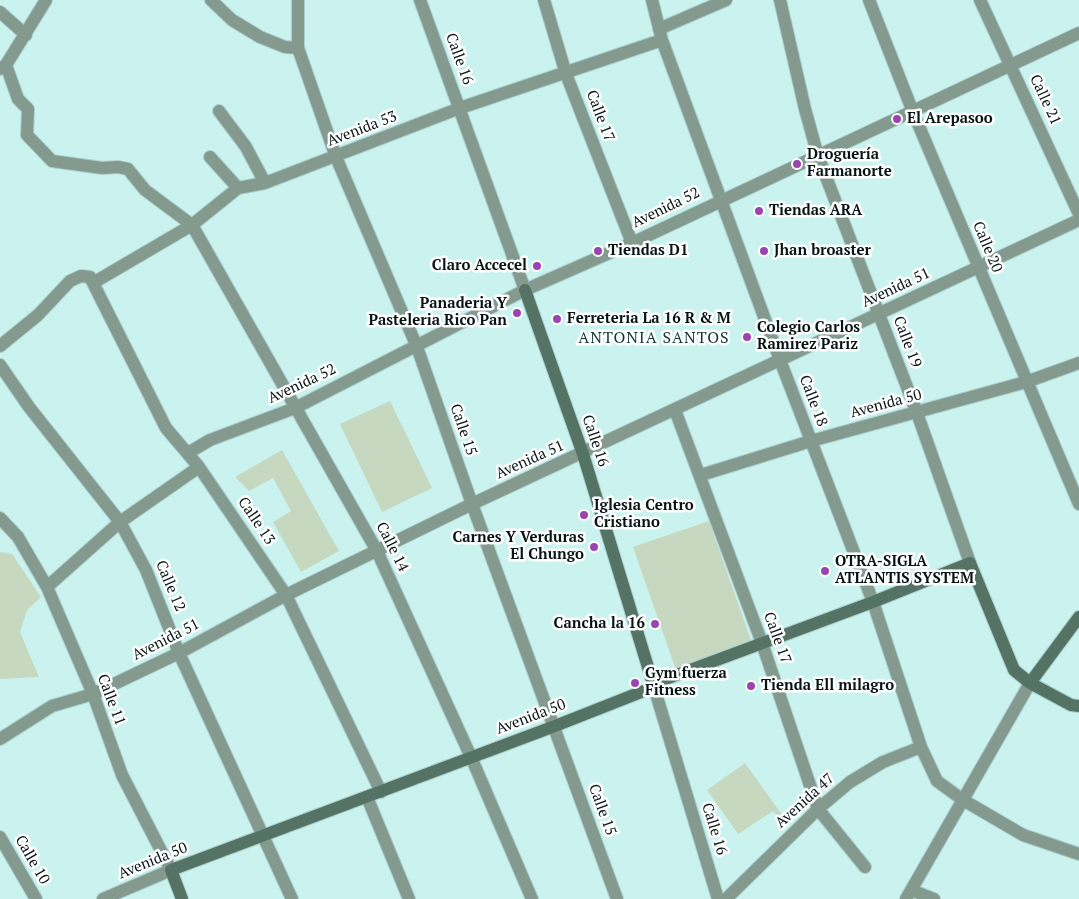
<!DOCTYPE html>
<html>
<head>
<meta charset="utf-8">
<style>
	body { margin:0 }
	canvas { display:block; background:#caf2ef }
</style>
</head>
<body>
<canvas width="1079" height="899"></canvas>
<script>
const ctx = document.querySelector('canvas').getContext('2d');
ctx.lineJoin = 'round';
function fill(path, color) { ctx.fillStyle = color; ctx.fill(path, 'evenodd'); }
const shape = rows => new Path2D(rows.map(r => 'M' + r).join(''));
function trace(path, color, width, dash) { ctx.strokeStyle = color; ctx.lineWidth = width; ctx.lineCap = dash ? 'butt' : 'round'; ctx.setLineDash(dash || []); ctx.stroke(path); }
function write(font, color, halo, rows, align = 'center') {
  ctx.font = font + ' "PT Serif",serif'; ctx.lineWidth = 5; ctx.setLineDash([]); ctx.textBaseline = 'middle'; ctx.strokeStyle = halo; ctx.fillStyle = color; for (const [text, x, y, turn = 0] of rows) {
    ctx.save(); ctx.translate(x, y); ctx.rotate((+turn || 0) * Math.PI / 180); ctx.textAlign = isNaN(turn) ? turn : align; if (halo) ctx.strokeText(text, 0, 0); ctx.fillText(text, 0, 0); ctx.restore();
  }
}
fill(shape([
	[390,401,432,488,382,512,340,424],
	[282,450,339,551,301,572,273,522,291,511,273,478,249,491,235,477],
	[709,521,752,643,676,670,633,547],
	[0,552,12,554,41,597,27,610,20,632,39,677,0,679],
	[745,763,785,819,782,821,773,811,738,834,707,790]
]), '#c6d9c0');
const street = shape([
	[211,0,232,20,260,37,285,47,298,48],
	[298,0,298,48,336,157,417,347,472,504,617,899],
	[420,0,525,290],
	[544,0,566,74,632,243],
	[652,0,662,40,780,360,873,602,921,747,937,781,963,800,1023,835,1079,854],
	[780,0,805,109,818,156,917,413,970,563],
	[869,0,913,112,1079,504],
	[980,0,1079,214],
	[0,12,26,35],
	[659,29,726,0],
	[6,65,18,99,28,109,27,135,52,161,102,168,118,167,128,169,145,190,192,225,377,551,471,757,532,899],
	[0,69,6,65,46,0],
	[219,111,246,147,265,183],
	[210,157,238,188],
	[93,283,192,225,238,188,265,183,460,108,662,40],
	[0,346,38,315,70,281,81,276,90,277,166,428,199,467,286,595,381,792],
	[0,365,29,407,120,522,146,570,179,653,292,899],
	[675,410,762,643,818,809,865,867],
	[188,453,210,440,295,408,525,290,632,243,1079,33],
	[701,475,811,441,1026,382,1079,363],
	[0,518,18,537,47,587,93,694,122,775,171,870,103,899],
	[47,587,120,522,199,467],
	[654,687,718,899],
	[0,739,52,706,93,694,179,653,286,595,472,504,1079,220],
	[367,797,409,899],
	[0,837,36,899],
	[911,890,934,899],
	[726,899,818,809,850,782,883,762,921,747],
	[906,899,1030,683]
]);
const secondary = shape([
	[525,290,583,454,654,687],
	[1030,683,1079,617],
	[182,899,171,870,555,726,654,687,663,680,873,602,970,563,1014,670,1030,683,1071,705,1079,706]
]);
trace(street, '#abcfcc', 14);
trace(secondary, '#abcfcc', 14);
trace(street, '#849a8f', 12);
trace(secondary, '#547364', 12);
for (const [x, y, r, color] of [
	[897,119,5,"#9a44b1"],
	[797,164,5,"#9a44b1"],
	[759,211,5,"#9a44b1"],
	[598,251,5,"#9a44b1"],
	[764,251,5,"#9a44b1"],
	[537,266,5,"#9a44b1"],
	[517,313,5,"#9a44b1"],
	[557,319,5,"#9a44b1"],
	[747,337,5,"#9a44b1"],
	[584,515,5,"#9a44b1"],
	[594,547,5,"#9a44b1"],
	[825,571,5,"#9a44b1"],
	[655,624,5,"#9a44b1"],
	[635,683,5,"#9a44b1"],
	[751,686,5,"#9a44b1"]
]) { const dot = new Path2D(); dot.arc(x, y, r, 0, 2 * Math.PI); ctx.fillStyle = color; ctx.fill(dot); trace(dot, '#fff', 2); }
write('15px', '#061514', '#fff', [
	["Calle 16",459,59,70],
	["Calle 21",1045,100,65],
	["Calle 17",600,116,69],
	["Avenida 53",362,129,-21],
	["Avenida 52",666,208,-26],
	["Calle 20",987,247,67],
	["Avenida 51",896,288,-25],
	["Calle 19",907,342,69],
	["Avenida 52",302,384,-25],
	["Calle 18",813,401,69],
	["Avenida 50",886,404,-15],
	["Calle 15",463,430,71],
	["Calle 16",595,441,71],
	["Avenida 51",530,460,-24],
	["Calle 13",256,521,56],
	["Calle 14",392,547,63],
	["Calle 12",170,586,67],
	["Calle 17",777,638,70],
	["Avenida 51",166,640,-27],
	["Calle 11",111,700,69],
	["Avenida 50",531,717,-21],
	["Avenida 47",805,801,-42],
	["Calle 15",602,810,70],
	["Calle 16",714,829,73],
	["Calle 10",32,860,60],
	["Avenida 50",153,861,-22]
]);
write('bold 15px', '#061514', '#fff', [
	["El Arepasoo",907,119],
	["Droguería",807,155],
	["Farmanorte",807,172],
	["Tiendas ARA",769,211],
	["Tiendas D1",608,251],
	["Jhan broaster",774,251],
	["Claro Accecel",527,266,"right"],
	["Panaderia Y",507,304,"right"],
	["Pasteleria Rico Pan",507,321,"right"],
	["Ferreteria La 16 R & M",567,319],
	["Colegio Carlos",757,328],
	["Ramirez Pariz",757,345],
	["Iglesia Centro",594,506],
	["Cristiano",594,523],
	["Carnes Y Verduras",584,538,"right"],
	["El Chungo",584,555,"right"],
	["OTRA-SIGLA",835,562],
	["ATLANTIS SYSTEM",835,579],
	["Cancha la 16",645,624,"right"],
	["Gym fuerza",645,674],
	["Fitness",645,691],
	["Tienda Ell milagro",761,686]
], 'left');
ctx.letterSpacing = '1px';
write('16px', '#123634', '#fff', [
	["ANTONIA SANTOS",654,338]
]);
ctx.letterSpacing = '0px';
</script>
</body>
</html>
